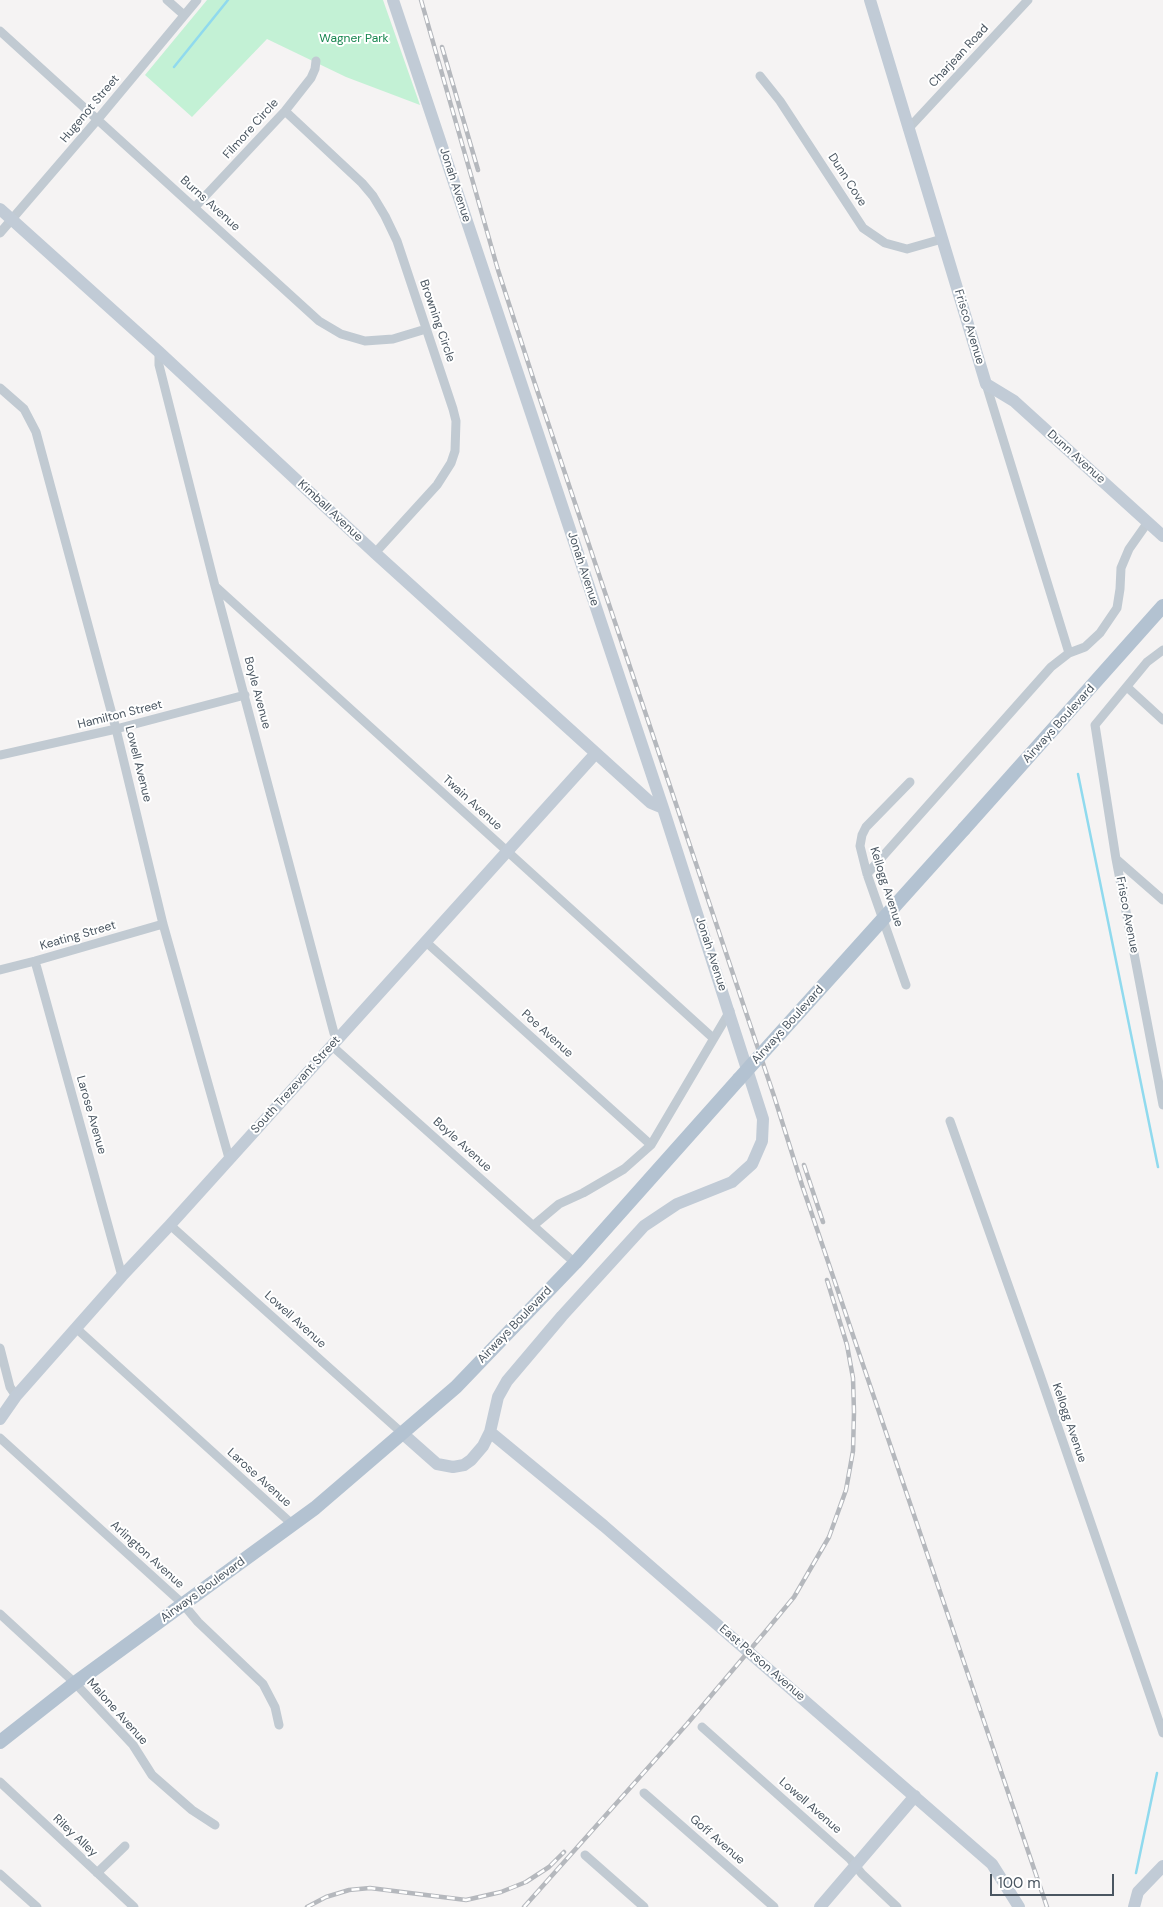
<!DOCTYPE html>
<html>
<head>
<meta charset="utf-8">
<style>
	body { margin:0 }
	#map { position:relative; width:1163px; height:1907px; overflow:hidden; background:#f5f3f3; font-family:"DM Sans",sans-serif }
	canvas { display:block }
	.scale { position:absolute; left:990px; top:1874px; width:124px; height:22px; box-sizing:border-box; border:2px solid #4a5661; border-top:0; padding-left:6px; font-size:15px; line-height:18px; white-space:nowrap; color:#4a5661; -webkit-text-stroke:4px #fff; paint-order:stroke }
</style>
</head>
<body>
<div id="map">
<canvas width="1163" height="1907"></canvas>
<div class="scale">100 m</div>
</div>
<script>
const ctx = document.querySelector('canvas').getContext('2d');
ctx.lineJoin = 'round';
function fill(path, color) { ctx.fillStyle = color; ctx.fill(path, 'evenodd'); }
const shape = rows => new Path2D(rows.map(r => 'M' + r).join(''));
function trace(path, color, width, dash) { ctx.strokeStyle = color; ctx.lineWidth = width; ctx.lineCap = dash ? 'butt' : 'round'; ctx.setLineDash(dash || []); ctx.stroke(path); }
function write(font, color, halo, rows, align = 'center') {
  ctx.font = font + ' "DM Sans",sans-serif'; ctx.lineWidth = 4; ctx.setLineDash([]); ctx.textBaseline = 'middle'; ctx.strokeStyle = halo; ctx.fillStyle = color; for (const [text, x, y, turn = 0] of rows) {
    ctx.save(); ctx.translate(x, y); ctx.rotate((+turn || 0) * Math.PI / 180); ctx.textAlign = isNaN(turn) ? turn : align; if (halo) ctx.strokeText(text, 0, 0); ctx.fillText(text, 0, 0); ctx.restore();
  }
}
fill(shape([
	[207,0,383,0,420,105,346,77,267,39,192,117,145,75]
]), '#c3f1d5');
trace(shape([
	[174,67,228,0],
	[1078,774,1158,1167],
	[1136,1873,1157,1773]
]), '#90daee', 2.5);
trace(shape([
	[167,0,184,15],
	[0,31,319,321,341,334,365,341,393,339,426,329],
	[760,76,780,101,863,228,885,243,907,249,942,239],
	[285,111,362,183,373,196,385,216,397,241,453,409,456,421,455,451,451,463,437,485,375,553],
	[908,129,1028,0],
	[195,207,285,111,311,78,315,69,316,61],
	[0,233,98,119,197,0],
	[159,352,159,365,215,586,334,1033,338,1039],
	[986,384,1069,653],
	[0,388,24,409,36,432,116,729,163,924,229,1158],
	[216,587,713,1038],
	[1163,650,1147,662,1095,725,1116,859,1163,1105],
	[1127,687,1163,720],
	[0,755,116,729,245,695],
	[1116,859,1163,900],
	[867,874,1051,667,1069,653,1085,647,1100,633,1117,608,1120,589,1121,568,1129,549,1148,522],
	[426,942,651,1145],
	[35,961,122,1276],
	[0,970,35,961,163,924],
	[906,985,867,874,860,846,862,835,866,827,910,782],
	[332,1046,575,1263],
	[950,1121,1039,1372,1163,1733],
	[170,1225,402,1433],
	[534,1225,559,1204,583,1193,624,1169,651,1145,730,1011],
	[77,1329,292,1524],
	[0,1348,10,1387,16,1396],
	[0,1438,183,1604,198,1622,263,1684,275,1707,279,1725],
	[0,1614,75,1683,133,1745,152,1775,192,1810,215,1825],
	[702,1727,850,1859,862,1874,897,1907],
	[0,1782,134,1907],
	[644,1793,774,1907],
	[585,1855,644,1907],
	[97,1873,125,1846],
	[0,1874,37,1907]
]), '#c1cad2', 9);
trace(shape([
	[393,0,663,808,763,1119,762,1141,752,1164,732,1182,677,1204,644,1226,562,1316,507,1381,498,1397,490,1432,483,1446,471,1460,464,1465,453,1467,437,1464,402,1433],
	[870,0,986,384,1014,401,1163,536],
	[0,209,159,352,375,553,651,803,663,808],
	[0,1419,16,1396,122,1276,170,1225,596,753],
	[490,1432,604,1526,992,1864,1019,1907],
	[820,1907,915,1796],
	[1134,1907,1138,1892,1163,1866]
]), '#c1cbd6', 12);
trace(shape([
	[964,829,1163,606],
	[0,1742,75,1683,315,1508,456,1387,575,1263,739,1079]
]), '#b3c2d1', 14);
const rail = shape([
	[421,0,498,270,534,381,774,1096,802,1185,1047,1907],
	[442,47,478,170],
	[804,1165,823,1222],
	[307,1907,326,1897,349,1890,370,1888,466,1900,501,1892,526,1882,549,1867,564,1852],
	[524,1907,687,1724,765,1632,794,1597,829,1537,846,1490,853,1451,854,1412,853,1378,847,1345,827,1280]
]);
trace(rail, '#b5b8bd', 4.5);
trace(rail, '#fff', 2.5, [8]);
trace(shape([
	[739,1079,964,829]
]), '#b3c2d1', 14);
write('12px', '#17864f', '#fff', [
	["Wagner Park",354,39]
]);
write('12px', '#4a5661', '#fff', [
	["Charjean Road",959,56,-47],
	["Hugenot Street",90,109,-50],
	["Filmore Circle",251,129,-48],
	["Dunn Cove",847,180,57],
	["Jonah Avenue",455,185,72],
	["Burns Avenue",210,204,42],
	["Browning Circle",437,321,71],
	["Frisco Avenue",969,327,73],
	["Dunn Avenue",1076,457,42],
	["Kimball Avenue",330,511,43],
	["Jonah Avenue",583,569,72],
	["Boyle Avenue",257,693,75],
	["Hamilton Street",120,715,-14],
	["Airways Boulevard",1059,724,-48],
	["Lowell Avenue",138,764,76],
	["Twain Avenue",472,803,42],
	["Kellogg Avenue",886,887,72],
	["Frisco Avenue",1127,915,79],
	["Keating Street",78,936,-16],
	["Jonah Avenue",711,954,72],
	["Airways Boulevard",788,1025,-48],
	["Poe Avenue",547,1034,42],
	["South Trezevant Street",296,1085,-48],
	["Larose Avenue",91,1115,74],
	["Boyle Avenue",462,1145,42],
	["Lowell Avenue",295,1320,42],
	["Airways Boulevard",515,1325,-46],
	["Kellogg Avenue",1069,1423,71],
	["Larose Avenue",259,1478,42],
	["Arlington Avenue",147,1555,42],
	["Airways Boulevard",203,1590,-36],
	["East Person Avenue",762,1663,41],
	["Malone Avenue",117,1712,48],
	["Lowell Avenue",810,1806,41],
	["Riley Alley",75,1836,43],
	["Goff Avenue",717,1840,41]
]);
</script>
</body>
</html>
